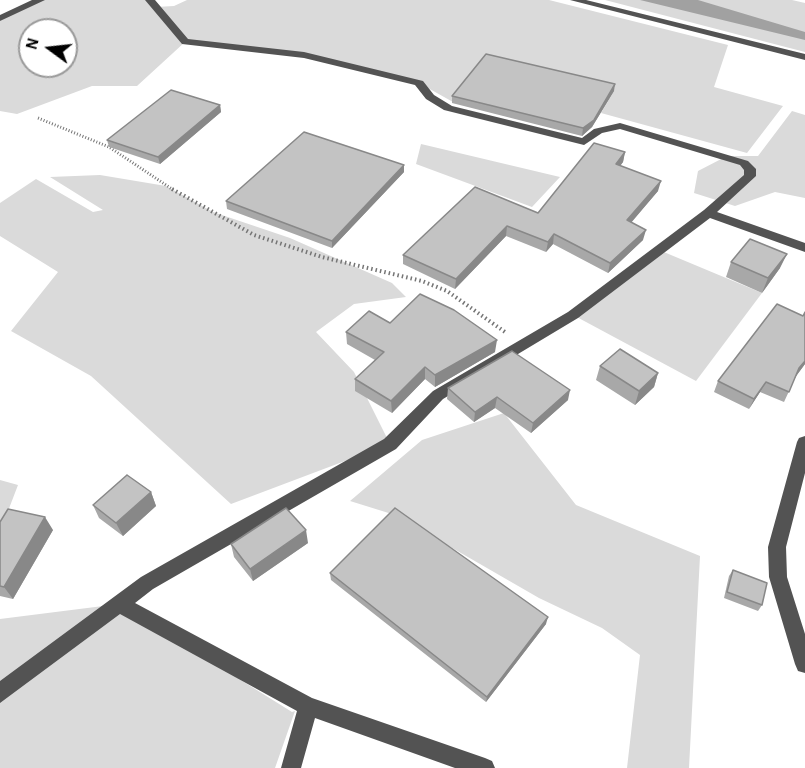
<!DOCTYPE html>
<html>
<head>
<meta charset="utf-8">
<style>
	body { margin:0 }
	#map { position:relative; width:805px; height:768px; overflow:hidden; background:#fff; font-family:"Alegreya Sans",sans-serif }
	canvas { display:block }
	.north { position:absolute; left:18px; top:18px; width:60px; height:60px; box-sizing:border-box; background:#fff; border:2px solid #999; border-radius:50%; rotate:285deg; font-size:16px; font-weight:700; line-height:24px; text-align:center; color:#000 }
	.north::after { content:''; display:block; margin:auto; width:21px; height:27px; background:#000; clip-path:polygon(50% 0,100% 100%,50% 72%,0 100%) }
</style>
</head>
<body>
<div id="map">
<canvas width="805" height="768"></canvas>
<div class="north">N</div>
</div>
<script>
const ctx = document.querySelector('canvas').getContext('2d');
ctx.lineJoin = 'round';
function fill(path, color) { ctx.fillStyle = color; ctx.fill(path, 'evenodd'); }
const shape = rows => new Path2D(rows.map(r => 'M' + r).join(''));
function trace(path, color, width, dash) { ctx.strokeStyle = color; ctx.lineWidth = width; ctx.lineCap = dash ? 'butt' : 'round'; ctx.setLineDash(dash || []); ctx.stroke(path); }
fill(shape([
	[41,0,147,0,156,7,174,6,187,0,549,0,728,45,714,87,783,106,747,153,601,113,614,91,453,102,419,83,314,57,185,42,137,86,92,86,17,114,0,111,0,18],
	[30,30,66,30,66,66,30,66],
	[605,0,792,0,805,3,805,52],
	[792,111,805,115,805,198,775,192,735,206,694,193,698,171,727,156,758,156],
	[421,144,560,177,532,207,416,164],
	[100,175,166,186,213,212,290,238,392,283,406,297,354,304,316,332,354,372,390,444,231,504,91,376,11,331,58,272,0,236,0,203,36,179,93,212,103,210,50,177],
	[659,250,762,293,696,381,573,315],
	[504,413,576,505,700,556,689,768,627,768,640,655,602,628,539,598,395,515,350,501,422,440],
	[0,480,18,485,0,532],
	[119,604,292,712,295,711,275,768,0,768,0,619]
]), '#dadada');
fill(shape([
	[640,0,698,0,805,32,805,40]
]), '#a1a1a1');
trace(shape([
	[38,118,109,147,175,191]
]), '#757575', 3, [1, 2]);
trace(shape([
	[172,189,254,235,322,257,422,281,447,291,505,332]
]), '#757575', 4, [1.5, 3]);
fill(shape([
	[32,0,45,0,0,21,0,15,32,0],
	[145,0,155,0,188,39,304,52,423,81,434,95,452,106,582,138,594,129,620,123,748,161,756,169,756,176,717,212,805,243,805,252,710,218,578,318,443,399,396,449,153,589,135,603,312,698,485,758,492,761,495,768,455,768,315,718,301,768,281,768,297,711,120,614,0,703,0,681,141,577,384,439,433,391,568,312,704,210,744,175,744,170,740,165,620,129,602,133,584,145,444,110,426,99,415,85,304,58,182,44,145,0],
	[570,0,586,0,805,54,805,60,570,0],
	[805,436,805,473,786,547,787,577,805,634,805,673,798,671,795,664,769,577,768,547,797,442,799,438,805,436]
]), '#535353');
fill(shape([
	[614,91,592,127,582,136,452,103,452,96],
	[220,105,221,112,160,164,109,147,107,140],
	[625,152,623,162,620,166,658,191,631,222,643,240,608,273,553,244,546,252,506,236,455,289,403,264,403,255,538,213],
	[404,165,404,172,332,248,227,209,226,201],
	[731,262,780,268,762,293,726,277],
	[805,312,805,364,796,376,784,402,760,392,749,409,714,392,718,381,803,316],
	[390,323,495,352,435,387,425,379,392,413,355,391,355,379,375,360,347,344,346,332],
	[600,366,658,373,654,387,635,405,596,380],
	[448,388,568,400,531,433,495,408,474,422,447,399],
	[151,492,156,506,123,536,99,518,93,505],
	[0,522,53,530,13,599,0,596],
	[308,543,253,581,234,557,231,544],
	[733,570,762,605,758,611,724,598,729,576],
	[330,573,546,624,486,702,331,580]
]), '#a8a8a8');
fill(shape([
	[615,84,614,91,592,127,582,136,583,128],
	[220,105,221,112,160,164,158,157],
	[625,152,623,162,614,174,616,164],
	[404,165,404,172,332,248,332,241],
	[661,181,658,191,625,230,627,220],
	[507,226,506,236,455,289,456,279],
	[646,230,643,240,608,273,610,263],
	[554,234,553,244,546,252,548,242],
	[787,254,780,268,762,293,768,278],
	[497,340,495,352,435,387,435,375],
	[805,361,805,364,794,379,799,368],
	[425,367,425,379,392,413,391,401],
	[658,373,654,387,635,405,639,391],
	[766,382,760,392,749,409,754,399],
	[570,390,568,400,531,433,533,423],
	[497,397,495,408,474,422,475,412],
	[151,492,156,506,123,536,116,523],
	[45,517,53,530,13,599,4,587],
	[306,530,308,543,253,581,250,569],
	[548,617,546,624,486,702,487,697]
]), '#888');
const building = shape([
	[486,54,615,84,594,120,583,128,452,96,486,54],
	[171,90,220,105,158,157,107,140,171,90],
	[304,132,404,165,332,241,226,201,304,132],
	[594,143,625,152,616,164,661,181,627,220,646,230,610,263,554,234,548,242,507,226,456,279,403,255,475,187,538,213,594,143],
	[750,239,787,254,768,278,731,262,750,239],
	[420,294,454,310,497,340,435,375,425,367,391,401,355,379,384,352,346,332,369,311,390,323,420,294],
	[777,304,803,316,805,312,805,361,799,368,789,392,766,382,754,399,718,381,777,304],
	[620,349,658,373,639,391,600,366,620,349],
	[512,351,570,390,533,423,497,397,475,412,448,388,512,351],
	[127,475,151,492,116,523,93,505,127,475],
	[286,508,306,530,250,569,231,544,286,508],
	[395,508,548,617,487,697,330,573,395,508],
	[8,509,45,517,4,587,0,586,0,522,8,509],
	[733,570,767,583,762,605,727,592,733,570]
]);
fill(building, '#c3c3c3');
trace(building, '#888', 1.5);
</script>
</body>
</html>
